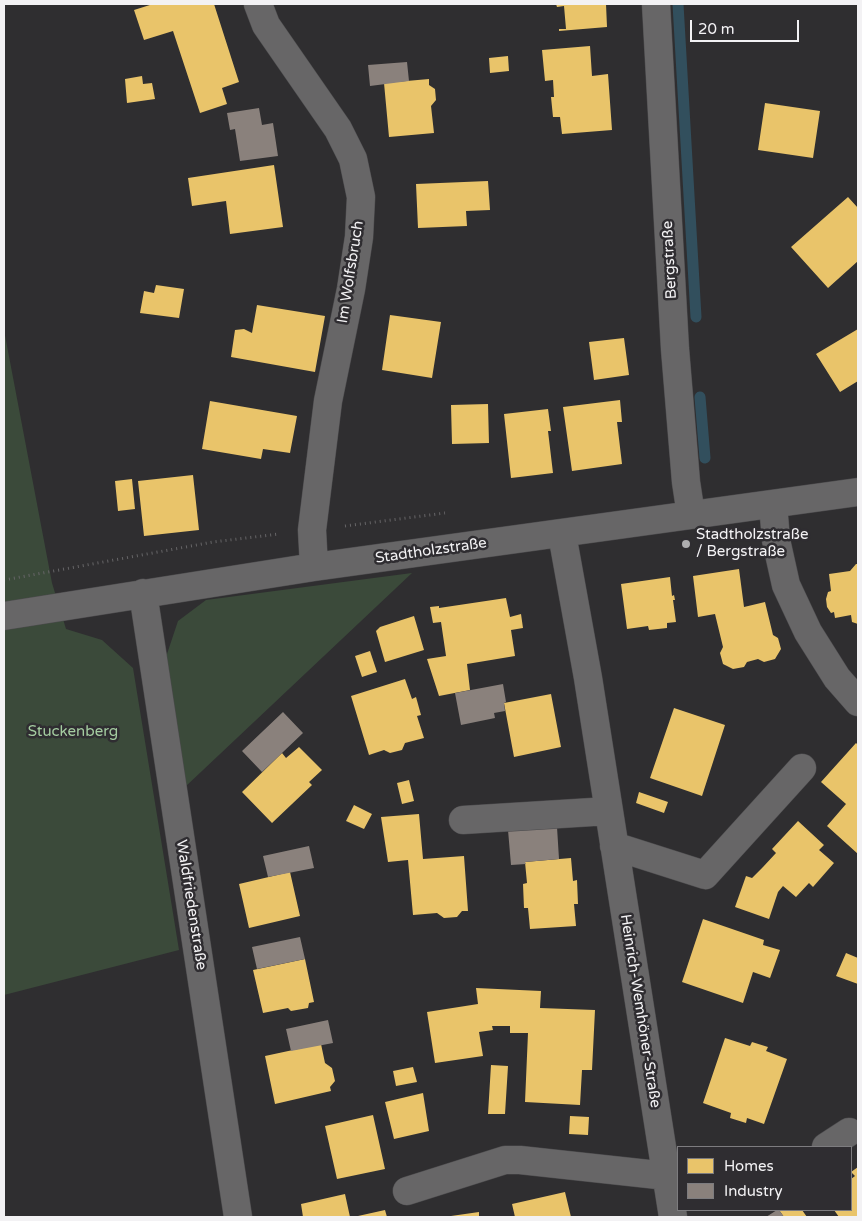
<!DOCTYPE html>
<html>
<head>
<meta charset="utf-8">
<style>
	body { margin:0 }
	#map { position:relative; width:862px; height:1221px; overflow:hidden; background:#2f2e30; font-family:"Varela Round",sans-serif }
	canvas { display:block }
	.frame { position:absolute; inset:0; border:5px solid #f3f2f4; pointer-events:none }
	.legend { position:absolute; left:677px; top:1146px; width:175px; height:65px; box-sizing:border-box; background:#2f2d31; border:1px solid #7d7c7f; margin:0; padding:6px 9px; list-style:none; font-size:15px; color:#f3f2f4 }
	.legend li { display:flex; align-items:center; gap:10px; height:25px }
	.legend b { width:25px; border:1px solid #7d7c7f }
	.scale { position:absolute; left:690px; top:20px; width:109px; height:22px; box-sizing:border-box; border:2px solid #f3f2f4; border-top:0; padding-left:6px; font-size:15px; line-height:18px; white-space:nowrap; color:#f3f2f4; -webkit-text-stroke:4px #2f2d31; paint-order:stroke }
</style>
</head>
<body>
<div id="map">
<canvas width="862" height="1221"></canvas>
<div class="frame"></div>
<ul class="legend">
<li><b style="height:14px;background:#e9c46a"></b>Homes</li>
<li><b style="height:14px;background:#8a817c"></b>Industry</li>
</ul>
<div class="scale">20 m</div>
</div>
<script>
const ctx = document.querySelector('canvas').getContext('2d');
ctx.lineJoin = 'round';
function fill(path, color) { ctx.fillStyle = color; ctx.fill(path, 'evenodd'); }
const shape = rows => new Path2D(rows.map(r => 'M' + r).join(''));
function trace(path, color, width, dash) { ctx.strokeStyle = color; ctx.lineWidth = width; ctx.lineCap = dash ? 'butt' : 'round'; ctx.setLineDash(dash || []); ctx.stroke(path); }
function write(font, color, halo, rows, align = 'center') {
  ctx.font = font + ' "Varela Round",sans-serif'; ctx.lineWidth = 5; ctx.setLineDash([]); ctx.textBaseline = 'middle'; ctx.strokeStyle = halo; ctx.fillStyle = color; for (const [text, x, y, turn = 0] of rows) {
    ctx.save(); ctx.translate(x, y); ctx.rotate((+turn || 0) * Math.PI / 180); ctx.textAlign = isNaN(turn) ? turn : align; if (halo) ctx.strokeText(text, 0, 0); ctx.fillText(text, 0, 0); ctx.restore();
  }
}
fill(shape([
	[4,330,52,583,66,629,102,640,133,668,179,950,4,995],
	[412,573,185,787,166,657,178,621,206,600]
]), '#3b4a3a');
fill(shape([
	[153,4,214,4,239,82,222,88,227,104,200,113,173,31,144,40,134,10],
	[556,4,606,4,607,27,559,31,559,29,566,29,564,6,557,7],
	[590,46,592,76,608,74,612,130,562,134,560,117,553,117,551,97,554,97,553,80,545,81,542,50],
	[508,56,509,71,490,73,489,58],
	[142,76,143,84,152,83,155,99,127,103,125,79],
	[429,79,429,85,435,89,436,100,431,106,434,133,389,137,384,83],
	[765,103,820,111,813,158,758,150],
	[274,165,283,227,230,234,226,201,192,206,188,178],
	[488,181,490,210,466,211,467,226,418,228,416,184],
	[848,197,858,208,858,261,828,288,791,247],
	[156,285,184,289,179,318,140,313,144,291,154,293],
	[257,305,325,316,315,372,231,357,235,330,244,329,252,333],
	[390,315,441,322,432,378,382,370],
	[858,329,858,381,840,392,816,354],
	[624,338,629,375,594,380,589,342],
	[620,400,622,422,617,422,622,464,572,471,563,407],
	[210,401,297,416,290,453,263,449,261,459,202,449],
	[488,404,489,443,452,444,451,405],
	[548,409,551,431,548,431,553,473,511,478,504,414],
	[193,475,199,530,144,536,138,481],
	[132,479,135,509,118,511,115,481],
	[856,564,858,564,858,624,852,622,851,615,835,618,834,612,831,613,827,607,826,599,828,592,831,591,829,574,850,571],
	[739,569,744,607,765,602,773,635,778,638,781,649,775,659,764,662,758,659,747,662,744,667,733,669,723,664,720,653,723,647,715,614,698,617,693,576],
	[670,577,672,596,674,595,675,600,673,600,676,622,667,623,667,628,649,630,648,626,627,629,621,584],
	[506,598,510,617,521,614,523,628,511,630,515,656,467,664,470,690,439,696,427,659,446,656,441,622,433,623,430,607,439,606,439,608],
	[414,616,424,650,385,662,376,631,380,627],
	[370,651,377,672,362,677,355,656],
	[405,679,412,699,416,697,421,715,417,716,424,738,405,743,402,750,390,753,384,750,369,755,351,696],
	[551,694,561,747,514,757,504,703],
	[674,708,725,725,702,796,650,778],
	[856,743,858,745,858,854,827,826,846,804,821,782],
	[299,747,322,770,309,782,312,785,272,823,242,792,282,753,286,758],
	[409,780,414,801,402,804,397,783],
	[639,792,668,802,664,813,636,803],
	[354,805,372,814,364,829,346,821],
	[419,814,423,859,464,856,468,911,462,911,457,917,444,918,437,913,413,915,408,860,388,862,381,817],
	[798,821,824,845,819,850,834,863,813,887,809,883,796,897,783,886,778,892,769,919,735,907,746,876,752,878,763,867,776,853,772,849],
	[571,858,573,881,577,880,578,904,574,904,576,926,530,929,528,908,524,908,523,884,527,883,525,862],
	[290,872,300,916,249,928,239,884],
	[703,919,764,940,763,945,780,950,770,978,753,972,743,1003,682,982],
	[846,953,858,958,858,984,836,976],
	[305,959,314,1002,309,1003,308,1008,291,1011,288,1008,263,1013,253,970],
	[476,988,541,991,540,1008,595,1010,592,1070,582,1070,580,1105,525,1102,528,1033,510,1033,510,1026,492,1026,493,1030,479,1032,483,1056,435,1063,427,1012,478,1004],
	[725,1038,750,1046,752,1042,768,1047,766,1051,787,1059,764,1124,747,1118,746,1123,730,1118,731,1113,703,1103],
	[321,1044,325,1063,332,1068,335,1081,330,1087,331,1091,275,1104,265,1056],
	[491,1065,508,1066,505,1114,488,1114],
	[413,1067,417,1082,396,1086,393,1071],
	[423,1093,429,1131,394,1139,385,1102],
	[373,1115,385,1169,337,1179,325,1126],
	[570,1116,589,1117,588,1135,569,1134],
	[858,1167,858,1217,839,1217,834,1210,851,1210,851,1179,855,1176,851,1172],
	[565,1192,571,1217,515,1217,512,1204],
	[345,1194,350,1217,303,1217,301,1204],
	[385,1210,387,1217,358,1217,358,1216],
	[779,1210,802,1210,807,1217,784,1217],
	[479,1212,479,1217,451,1217,451,1216]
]), '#e9c46a');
fill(shape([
	[407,62,409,81,370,86,368,65],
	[259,108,262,125,273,123,278,156,240,161,235,129,230,130,227,113],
	[503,684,506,702,504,703,505,711,494,713,495,718,461,725,455,693],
	[283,712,303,733,262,772,242,751],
	[557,827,559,859,525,862,526,864,511,865,508,830],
	[309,846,314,868,268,877,263,856],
	[300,937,305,959,257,969,252,947],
	[328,1020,333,1043,291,1051,286,1029],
	[777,1210,779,1210,784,1217,766,1217]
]), '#8a817c');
trace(shape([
	[678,4,696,317],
	[700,397,705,458]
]), '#324f5d', 11);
const minor = shape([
	[258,4,266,25,338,129,353,159,361,197,359,237,351,289,328,401,312,530,314,567],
	[656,4,675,349,686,482,691,515],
	[773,504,776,540,786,585,808,632,837,678,858,702],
	[562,534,588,678,673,1217],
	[143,593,238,1217],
	[4,616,314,567,858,492],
	[463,820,609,811],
	[614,846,705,875,802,768],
	[826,1147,849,1132],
	[407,1191,505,1160,520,1160,667,1176]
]);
trace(minor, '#4c4b4d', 29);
trace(shape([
	[345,526,445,513],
	[4,580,213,542,279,534]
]), '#666567', 3, [1, 4]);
trace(minor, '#676667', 28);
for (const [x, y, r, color] of [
	[686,544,5,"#aeadaf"]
]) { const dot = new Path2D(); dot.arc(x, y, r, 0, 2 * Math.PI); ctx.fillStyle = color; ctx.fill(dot); trace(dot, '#2f2d31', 2); }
write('15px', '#f3f2f4', '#2f2d31', [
	["Bergstraße",670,260,-93],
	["Im Wolfsbruch",351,272,-81],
	["Stadtholzstraße",431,551,-8],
	["Waldfriedenstraße",191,905,81],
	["Heinrich-Wemhöner-Straße",640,1011,81]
]);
write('15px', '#f3f2f4', '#2f2d31', [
	["Stadtholzstraße",696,535],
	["/ Bergstraße",696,552]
], 'left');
write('15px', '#a4cca0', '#2f2d31', [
	["Stuckenberg",73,732]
]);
</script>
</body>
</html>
